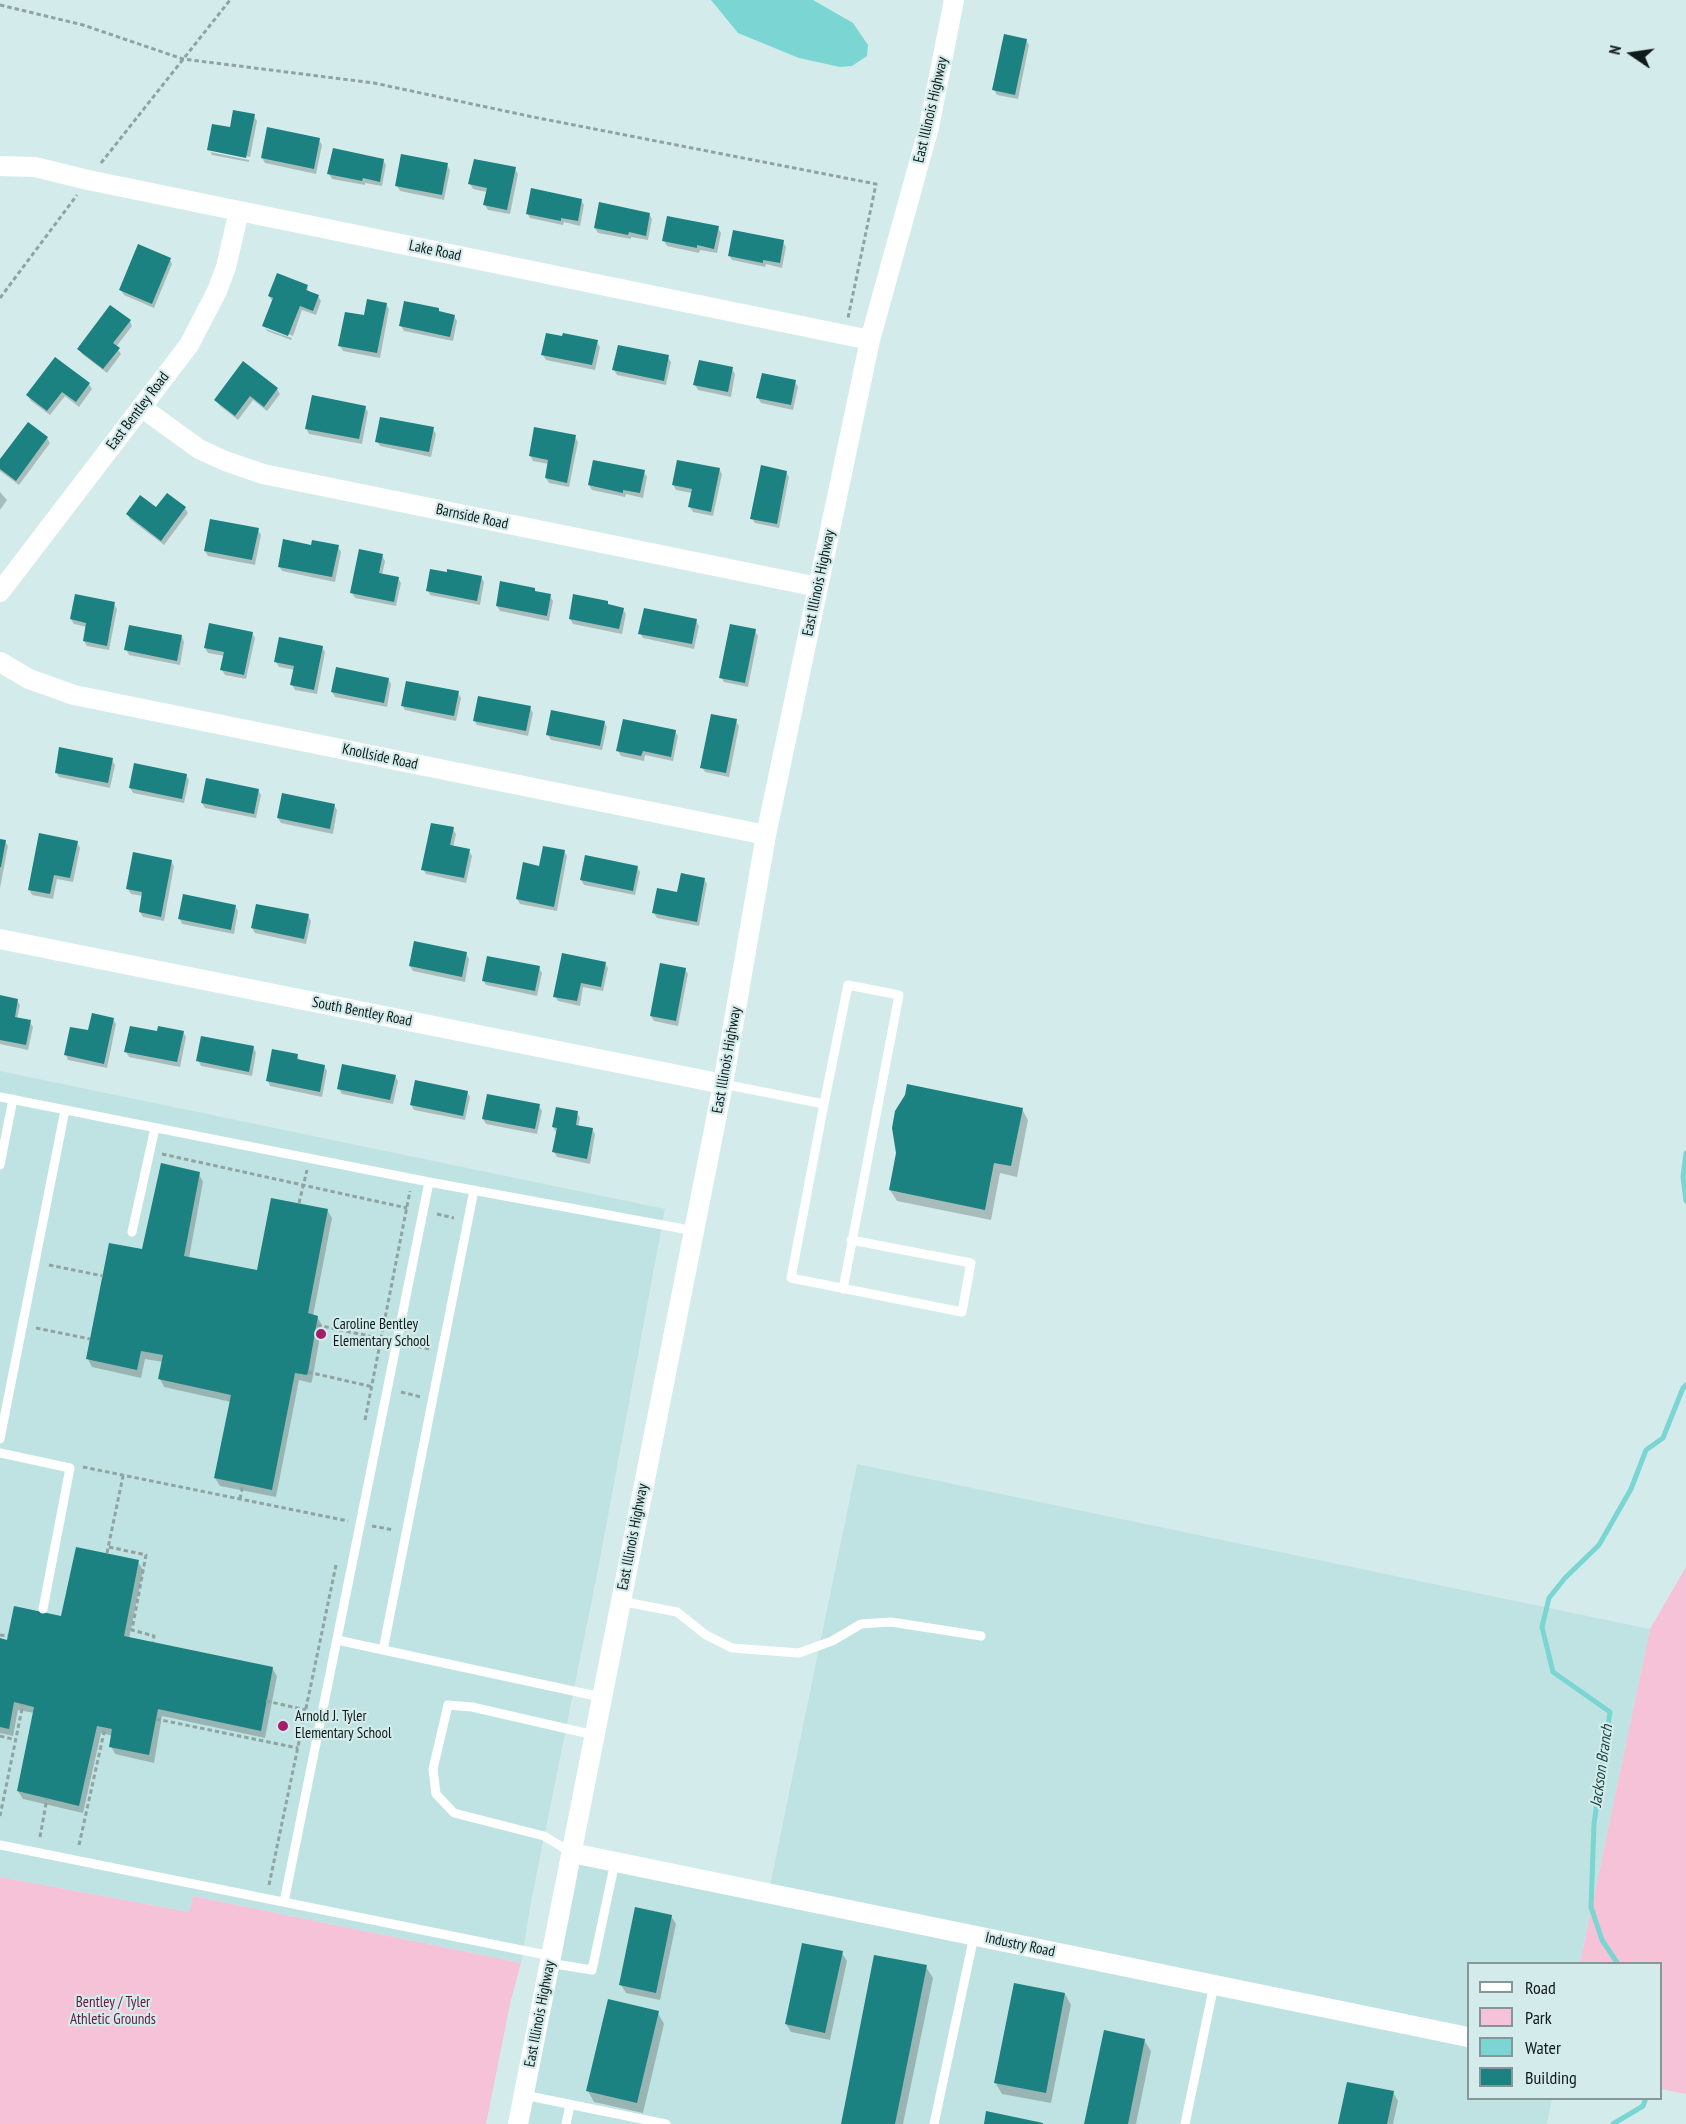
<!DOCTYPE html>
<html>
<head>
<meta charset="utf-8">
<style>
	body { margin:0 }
	#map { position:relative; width:1686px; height:2124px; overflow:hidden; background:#d3eceb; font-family:"PT Sans Narrow",sans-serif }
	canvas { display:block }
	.legend { position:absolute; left:1467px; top:1962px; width:195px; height:138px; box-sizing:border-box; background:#d3eceb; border:2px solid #859897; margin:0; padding:8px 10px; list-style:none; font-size:18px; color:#111a1a }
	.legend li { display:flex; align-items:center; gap:12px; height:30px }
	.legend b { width:30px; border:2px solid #859897 }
	.north { position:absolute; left:1602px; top:24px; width:60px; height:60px; -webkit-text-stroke:4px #d3eceb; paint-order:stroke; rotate:283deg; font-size:16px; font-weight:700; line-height:24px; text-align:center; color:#111a1a }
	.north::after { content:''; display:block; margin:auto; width:21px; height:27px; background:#111a1a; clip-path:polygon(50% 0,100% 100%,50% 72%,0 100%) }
</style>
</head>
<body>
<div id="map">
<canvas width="1686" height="2124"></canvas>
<ul class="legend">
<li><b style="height:8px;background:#fff"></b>Road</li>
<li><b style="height:16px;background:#f6c2d7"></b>Park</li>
<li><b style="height:16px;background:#7ad5d3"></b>Water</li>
<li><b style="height:16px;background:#1c8181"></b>Building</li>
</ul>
<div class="north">N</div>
</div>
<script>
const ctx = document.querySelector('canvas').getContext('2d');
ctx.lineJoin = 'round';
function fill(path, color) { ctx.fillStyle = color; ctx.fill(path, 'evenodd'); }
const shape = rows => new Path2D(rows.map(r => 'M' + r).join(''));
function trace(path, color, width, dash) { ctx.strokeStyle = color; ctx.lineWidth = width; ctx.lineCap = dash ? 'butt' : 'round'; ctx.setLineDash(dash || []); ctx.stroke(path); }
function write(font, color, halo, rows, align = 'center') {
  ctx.font = font + ' "PT Sans Narrow",sans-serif'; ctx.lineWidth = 4.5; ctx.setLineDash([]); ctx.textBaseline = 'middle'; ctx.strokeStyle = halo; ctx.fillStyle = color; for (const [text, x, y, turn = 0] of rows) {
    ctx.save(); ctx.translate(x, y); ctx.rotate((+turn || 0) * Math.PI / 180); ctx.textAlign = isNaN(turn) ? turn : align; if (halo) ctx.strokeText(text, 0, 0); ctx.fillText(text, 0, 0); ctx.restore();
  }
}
fill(shape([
	[0,1071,665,1209,597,1575,531,1902,521,1963,193,1896,189,1912,0,1877],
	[857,1464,1650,1629,1580,1963,1468,1964,1468,2098,1552,2099,1547,2124,523,2124,578,1861,767,1900]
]), '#bfe3e2');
fill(shape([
	[1686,1567,1686,2094,1661,2089,1660,1964,1580,1963,1650,1629],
	[0,1877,189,1912,193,1896,521,1963,510,2004,486,2124,0,2124]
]), '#f6c2d7');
fill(shape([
	[711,0,813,0,853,23,868,45,867,56,852,66,840,67,799,58,738,33]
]), '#7ad5d3');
fill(shape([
	[1026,40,1029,45,1018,99,997,95,994,90],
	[254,116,257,121,250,157,210,149,210,152,249,160,249,162,212,155,209,150,231,129],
	[319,140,322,145,316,174,265,163,262,158],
	[383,160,386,165,382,186,365,183,365,185,332,179,329,174],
	[447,165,450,170,444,200,400,191,397,186],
	[515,169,518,174,510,214,488,210,485,205,487,192,473,189,470,184],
	[581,200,584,205,580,226,564,222,563,225,530,218,527,213],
	[649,214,652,219,648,240,631,237,631,239,598,233,595,228],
	[718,228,721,233,717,253,700,250,699,253,667,246,664,241],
	[783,242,786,247,782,268,766,264,765,267,732,260,729,255],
	[170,259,172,264,154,308,124,295,121,290],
	[307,286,309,293,318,296,321,301,316,315,302,310,293,336,266,325,266,329,292,338,291,340,267,331,264,326,273,302,269,296],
	[386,304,389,309,380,358,343,351,340,346,365,317],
	[438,310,440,313,454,316,457,321,453,341,404,331,401,326],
	[130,321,132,326,116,347,121,354,107,373,82,354,79,349],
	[597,342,600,347,595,370,546,360,543,355],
	[668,357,671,362,666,385,617,375,614,370],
	[56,359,89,384,92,389,79,407,65,396,50,415,31,401,28,396],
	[732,369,735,374,731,397,698,390,695,385],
	[795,382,798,387,793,410,761,403,758,398],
	[277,389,280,394,267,411,253,400,238,420,219,405,216,400],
	[365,407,368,412,362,444,309,434,306,428],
	[433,429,436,434,431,457,380,446,377,441],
	[575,437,578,442,569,487,549,483,546,478,549,464,533,461,530,455],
	[47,438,50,443,19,485,0,471,0,462],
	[719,469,722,474,713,516,693,512,690,507,692,493,676,490,673,484],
	[644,472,647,477,643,498,626,494,625,497,592,490,589,485],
	[786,472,789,477,779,528,755,523,752,518],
	[0,492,7,500,0,510],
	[185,508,188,513,164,545,130,519,128,514,156,509],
	[258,530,261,535,255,565,208,556,205,551],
	[312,547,338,547,341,552,335,582,282,571,279,566],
	[382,555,385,561,382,575,398,578,401,583,396,606,355,598,352,593],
	[481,577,484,582,480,605,430,595,428,590],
	[534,589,536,593,550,596,553,601,549,621,500,611,497,606],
	[114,604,117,609,109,650,87,646,84,641,87,627,74,624,71,619],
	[609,606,623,609,626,614,622,634,573,624,570,619],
	[696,621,699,626,694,649,643,638,640,633],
	[755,631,758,636,748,687,724,682,721,677],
	[252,633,255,638,246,679,225,675,222,670,225,656,208,653,205,648],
	[182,637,184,642,180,665,129,655,126,649],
	[322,647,325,652,317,694,295,690,292,685,295,670,279,667,276,662],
	[388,679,391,684,387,707,335,697,332,692],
	[458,693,461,698,456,721,405,710,402,705],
	[530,708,533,713,528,736,477,725,474,720],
	[736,721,739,726,729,777,705,772,702,767],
	[604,722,607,727,602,750,551,740,548,735],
	[675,731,678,736,673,761,645,755,644,761,621,756,618,751],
	[112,760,115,765,110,788,59,777,56,772],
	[186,775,189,780,184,803,133,793,130,788],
	[258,790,261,795,256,818,205,808,202,803],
	[334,805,337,810,333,834,281,823,278,818],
	[453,829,456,834,453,848,469,851,472,856,466,883,426,874,423,869],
	[0,840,5,841,8,846,0,888],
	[77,842,80,848,73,882,57,879,53,899,32,895,29,889],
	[564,851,567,856,557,911,520,904,517,899,540,867],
	[171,861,174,866,164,921,143,917,140,912,143,896,131,894,128,889],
	[637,867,640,872,635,895,584,885,581,880],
	[704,879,707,884,699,926,657,918,654,913,678,893],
	[235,906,238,911,234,934,182,924,180,919],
	[308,915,311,921,306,944,255,933,252,928],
	[466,953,469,959,465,982,413,971,410,966],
	[605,963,608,968,603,991,583,987,580,1006,558,1001,555,996],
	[539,968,542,973,537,996,486,985,483,980],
	[685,969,688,974,678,1026,654,1021,651,1016],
	[0,996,17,1000,20,1005,17,1019,30,1022,33,1027,28,1050,0,1044],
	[113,1019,116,1024,107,1068,68,1060,66,1055,90,1032],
	[183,1032,186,1037,180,1067,129,1057,126,1052,158,1033],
	[254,1048,256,1053,252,1076,201,1066,198,1060],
	[297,1055,300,1061,324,1066,327,1071,322,1097,270,1086,268,1081],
	[395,1076,398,1081,393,1104,342,1094,339,1089],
	[467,1092,470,1097,465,1120,414,1110,411,1105],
	[539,1106,542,1111,537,1134,486,1124,483,1119],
	[1022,1109,1028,1120,1017,1177,1000,1173,991,1220,897,1201,890,1190],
	[577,1113,580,1118,578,1127,592,1129,595,1134,590,1164,557,1157,554,1152,556,1132,553,1127],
	[199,1174,203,1182,189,1258,258,1272,327,1210,332,1218,313,1316,317,1317,322,1325,312,1381,311,1383,299,1380,276,1497,220,1486,215,1478,231,1402,164,1387,160,1379,163,1362,145,1359,141,1378,92,1367,88,1359,143,1251],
	[138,1562,143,1570,129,1639,272,1668,277,1676,265,1738,162,1716,154,1763,115,1754,111,1746,113,1736,101,1733,83,1813,23,1799,18,1791,34,1713,18,1710,13,1736,0,1733,0,1640,8,1641,62,1618],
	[671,1916,676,1924,660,2000,626,1993,621,1985],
	[842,1953,847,1961,830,2040,791,2032,786,2024],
	[926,1967,933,1978,903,2124,842,2124],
	[1065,1994,1071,2005,1051,2103,1002,2094,995,2082],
	[658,2013,664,2024,643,2113,594,2102,588,2091],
	[1144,2040,1151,2051,1136,2124,1086,2124],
	[1393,2092,1398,2101,1393,2124,1339,2124]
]), '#0003');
trace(shape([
	[1686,1153,1683,1177,1686,1201],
	[1618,1964,1602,1940,1591,1907,1594,1824,1610,1712,1553,1672,1542,1627,1549,1598,1565,1578,1599,1545,1631,1489,1646,1450,1663,1438,1683,1388,1686,1385],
	[1613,2124,1643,2106,1646,2098]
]), '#7ad5d3', 5);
fill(shape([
	[1004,34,1027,39,1015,95,992,90],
	[233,110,255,114,246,158,207,150,212,124,230,127],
	[267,127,320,138,314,169,261,158],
	[333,148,384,159,380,182,363,178,362,181,327,174],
	[401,154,448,163,442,195,395,186],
	[474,159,516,167,507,210,483,205,487,188,468,184],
	[531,188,582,199,578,221,561,218,561,221,526,214],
	[599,202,650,213,646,236,629,232,628,235,594,228],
	[667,216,719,226,714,249,697,245,697,248,662,241],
	[733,230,784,240,780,263,763,260,763,263,728,256],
	[138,244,171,258,152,304,119,290],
	[277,273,308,285,306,290,319,295,313,311,300,306,288,336,262,326,273,298,268,296],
	[367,299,387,303,377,353,338,346,345,312,364,315],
	[404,301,439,308,439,311,455,315,450,337,399,326],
	[110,305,131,320,113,343,120,348,103,369,77,349],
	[546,333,562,336,563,333,598,340,592,365,541,355],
	[618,345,669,355,664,381,612,370],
	[55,357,90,383,76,402,62,392,47,411,26,395],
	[699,360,733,367,728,392,693,385],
	[243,361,278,388,264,407,250,396,235,416,214,400],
	[762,373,796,380,791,405,756,398],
	[312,395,366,406,359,439,305,429],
	[380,417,434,427,429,452,375,442],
	[28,422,48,437,16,481,0,469,0,459],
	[534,427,576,435,567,483,545,478,548,460,529,456],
	[593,460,645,470,640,493,623,490,623,493,588,485],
	[677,460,720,468,711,512,688,507,692,489,672,485],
	[761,465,787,471,777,524,750,519],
	[167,493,186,507,161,541,126,514,140,495,156,507],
	[210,519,259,528,252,560,204,551],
	[283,539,311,545,312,540,339,545,332,577,278,567],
	[359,549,383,554,379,573,399,577,394,602,350,593],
	[430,569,447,572,447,569,482,576,477,601,426,591],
	[500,581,535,588,535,591,551,594,547,616,496,606],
	[75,594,115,602,107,646,83,641,86,623,70,619],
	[573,594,608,601,608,604,624,608,619,629,569,619],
	[644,608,697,619,692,644,638,634],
	[209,623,253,632,244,675,220,670,224,652,204,648],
	[730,624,756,629,745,683,719,678],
	[129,625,182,635,177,661,124,650],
	[279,637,323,646,314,690,290,685,294,666,274,662],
	[336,667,389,678,384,703,331,692],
	[406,681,459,691,454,716,401,706],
	[478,696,531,706,526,731,473,721],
	[551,710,605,721,600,746,546,735],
	[711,714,737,719,726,773,700,768],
	[623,719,676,730,671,757,643,751,641,756,616,751],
	[59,747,113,758,108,783,55,773],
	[134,763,187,774,182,799,129,788],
	[206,778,259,789,254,814,201,803],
	[282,793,335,804,330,829,277,818],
	[431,823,454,827,450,845,470,849,464,878,421,870],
	[39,833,78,841,70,878,54,875,50,894,28,890],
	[0,839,6,840,1,867,0,867],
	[543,846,565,850,554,907,516,899,523,862,539,866],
	[133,852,172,860,161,917,139,912,142,892,126,889],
	[585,855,638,866,633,891,580,880],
	[681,873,705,878,697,922,652,913,657,888,677,892],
	[183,894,236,905,231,930,178,919],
	[256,904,309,914,304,939,251,928],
	[414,941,467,952,462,977,409,966],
	[562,953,606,962,601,987,581,983,577,1001,553,997],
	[487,956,540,966,535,991,482,981],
	[660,963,686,968,676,1021,650,1016],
	[0,995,18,999,15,1017,31,1020,26,1045,0,1040],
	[92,1013,114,1018,104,1064,64,1055,70,1027,88,1030],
	[130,1026,157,1031,158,1026,184,1031,177,1062,124,1052],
	[201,1036,254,1046,249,1072,196,1061],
	[272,1049,298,1054,297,1059,325,1065,320,1092,266,1081],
	[342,1064,396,1075,390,1100,337,1089],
	[415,1080,468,1091,463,1116,410,1105],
	[907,1084,1023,1108,1011,1166,994,1163,985,1210,889,1190,896,1153,892,1128,895,1111,905,1095],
	[487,1094,540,1104,535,1129,482,1119],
	[556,1107,578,1111,576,1125,593,1128,587,1159,552,1152,557,1128,552,1127],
	[161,1163,200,1172,184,1256,257,1270,271,1198,328,1209,308,1313,318,1316,308,1372,307,1375,295,1373,272,1490,214,1478,231,1395,158,1379,163,1355,141,1351,137,1370,86,1359,109,1243,142,1249],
	[76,1547,139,1560,124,1636,273,1667,261,1731,158,1709,149,1755,109,1747,112,1729,97,1726,79,1806,17,1791,34,1707,14,1702,9,1729,0,1727,0,1638,7,1640,14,1606,61,1616],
	[635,1907,672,1915,656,1993,619,1985],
	[802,1943,843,1951,825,2033,785,2024],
	[874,1955,927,1965,895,2124,841,2124],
	[1014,1983,1065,1993,1046,2093,994,2083],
	[608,1999,659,2011,637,2103,586,2091],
	[1104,2030,1145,2039,1128,2124,1084,2124],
	[1347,2082,1394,2091,1387,2124,1338,2124],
	[986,2111,1043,2123,1043,2124,984,2124]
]), '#1c8181');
trace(shape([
	[0,5,83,25,183,59,374,83,533,117,876,184,848,318],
	[101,163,230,0],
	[0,298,77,195],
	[162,1154,407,1208],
	[299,1203,307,1170],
	[437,1214,454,1218],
	[49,1265,103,1276],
	[317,1325,383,1339],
	[36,1328,90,1339],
	[410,1345,430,1349],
	[308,1372,373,1387],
	[401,1392,421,1397],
	[365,1420,410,1191],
	[83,1467,348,1521],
	[240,1499,243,1484],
	[372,1526,394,1530],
	[109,1547,146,1555,132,1630,154,1636,153,1642],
	[107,1553,123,1476],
	[0,1635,8,1636],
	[266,1701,306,1710],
	[156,1719,298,1748],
	[0,1736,16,1740],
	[0,1816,23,1704],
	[40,1837,47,1798],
	[79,1845,105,1728],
	[269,1885,336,1565]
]), '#90a3a3', 3, [4.5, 3]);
trace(shape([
	[723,1084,824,1104,791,1278,962,1312,971,1263,851,1240],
	[0,1097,429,1182,695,1231],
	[824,1104,848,985,899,995,843,1289],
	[0,1165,13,1099],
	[132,1232,155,1128],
	[0,1439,65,1110],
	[0,1453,70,1468,43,1609],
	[620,1601,677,1612,706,1635,732,1648,799,1653,832,1641,861,1624,891,1622,981,1636],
	[337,1640,601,1697],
	[383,1650,474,1190],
	[0,1845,551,1956],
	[572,1853,544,1836,454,1813,436,1794,433,1769,448,1705,472,1707,594,1735],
	[284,1902,429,1182],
	[549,1963,592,1970,615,1862],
	[524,2095,666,2124],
	[566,2124,570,2105],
	[934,2124,974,1936],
	[1185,2124,1214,1985]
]), '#fff', 9);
trace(shape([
	[0,166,35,167,88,180,870,340],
	[141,407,199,449,225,461,263,474,818,587],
	[0,592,189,345,217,291,226,267,239,211],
	[0,662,29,679,74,695,766,835],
	[0,939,723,1084],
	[572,1853,1468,2037],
	[518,2124,723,1084,766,835,870,340,929,127,954,0]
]), '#fff', 20);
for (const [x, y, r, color] of [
	[321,1334,6,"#a41d68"],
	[283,1726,6,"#a41d68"]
]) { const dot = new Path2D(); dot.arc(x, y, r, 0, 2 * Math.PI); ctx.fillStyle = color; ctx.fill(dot); trace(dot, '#d3eceb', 2); }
write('15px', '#111a1a', '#d3eceb', [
	["East Illinois Highway",931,110,-77],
	["Lake Road",435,251,12],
	["East Bentley Road",138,411,-53],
	["Barnside Road",472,517,12],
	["East Illinois Highway",819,583,-78],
	["Knollside Road",380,757,12],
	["South Bentley Road",362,1012,11],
	["East Illinois Highway",727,1060,-80],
	["East Illinois Highway",633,1537,-79],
	["Industry Road",1020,1945,12],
	["East Illinois Highway",540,2014,-79]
]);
write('15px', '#111a1a', '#d3eceb', [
	["Caroline Bentley",333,1325],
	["Elementary School",333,1342],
	["Arnold J. Tyler",295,1717],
	["Elementary School",295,1734]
], 'left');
write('15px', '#651740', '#d3eceb', [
	["Bentley / Tyler",113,2003],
	["Athletic Grounds",113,2020]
]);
write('italic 16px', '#143f3f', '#d3eceb', [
	["Jackson Branch",1602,1766,-82]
]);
</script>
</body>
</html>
